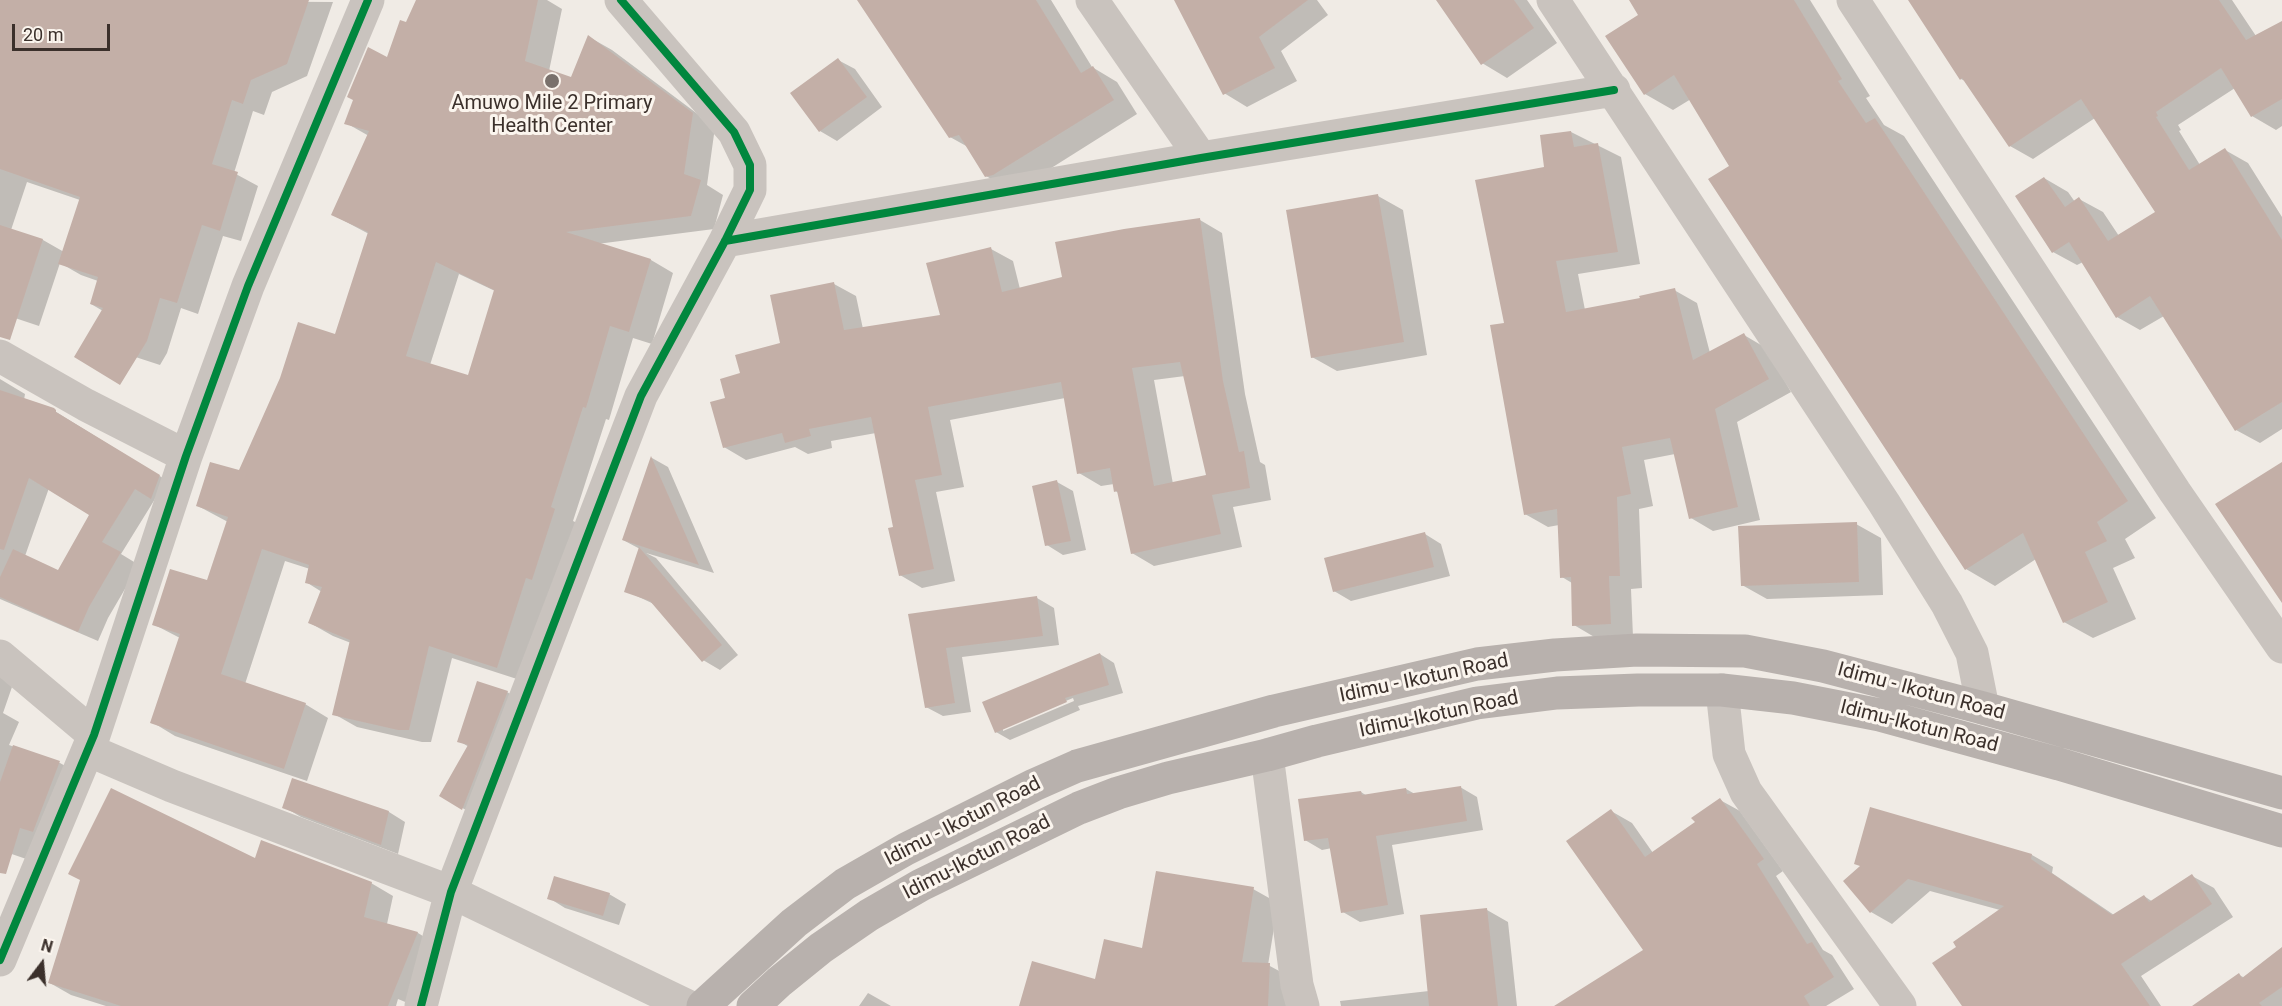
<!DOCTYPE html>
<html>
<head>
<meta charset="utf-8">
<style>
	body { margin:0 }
	#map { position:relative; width:2282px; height:1006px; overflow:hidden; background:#f0ebe5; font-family:Roboto,sans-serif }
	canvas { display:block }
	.north { position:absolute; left:12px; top:934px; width:60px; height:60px; -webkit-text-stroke:4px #fbf5ee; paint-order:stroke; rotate:16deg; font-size:16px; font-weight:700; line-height:24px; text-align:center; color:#3b302b }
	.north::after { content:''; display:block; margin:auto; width:21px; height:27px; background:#3b302b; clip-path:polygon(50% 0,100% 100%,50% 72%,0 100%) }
	.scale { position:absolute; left:12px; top:24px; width:98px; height:27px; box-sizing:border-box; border:3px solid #3b302b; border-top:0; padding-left:8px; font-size:18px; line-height:21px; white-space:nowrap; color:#3b302b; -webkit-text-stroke:4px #fbf5ee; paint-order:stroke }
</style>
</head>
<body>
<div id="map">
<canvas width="2282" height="1006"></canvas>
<div class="north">N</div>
<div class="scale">20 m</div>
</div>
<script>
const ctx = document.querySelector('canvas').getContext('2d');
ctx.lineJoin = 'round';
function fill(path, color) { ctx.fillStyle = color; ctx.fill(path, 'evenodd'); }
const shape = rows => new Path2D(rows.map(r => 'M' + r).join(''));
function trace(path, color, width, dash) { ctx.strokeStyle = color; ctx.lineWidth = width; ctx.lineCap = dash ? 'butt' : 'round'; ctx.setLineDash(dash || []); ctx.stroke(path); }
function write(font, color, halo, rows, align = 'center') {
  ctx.font = font + ' Roboto,sans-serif'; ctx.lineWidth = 6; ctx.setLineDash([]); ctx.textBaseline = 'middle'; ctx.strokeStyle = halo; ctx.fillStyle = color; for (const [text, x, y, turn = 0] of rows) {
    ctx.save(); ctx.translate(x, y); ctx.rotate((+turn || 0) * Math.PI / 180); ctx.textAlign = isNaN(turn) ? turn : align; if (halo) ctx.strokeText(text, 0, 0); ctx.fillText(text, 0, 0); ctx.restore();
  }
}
fill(shape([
	[0,0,333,2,307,76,272,92,264,115,253,111,234,173,258,186,241,241,223,236,198,314,181,308,167,353,160,365,108,348,103,311,91,304,98,281,81,275,60,263,39,326,0,313],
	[27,182,80,200,64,252,43,240,11,230],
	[418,0,547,0,562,9,549,71,572,78,589,37,612,50,715,127,707,185,723,195,714,229,597,244,651,260,673,273,652,344,633,338,609,420,606,419,573,521,577,523,520,680,452,658,431,742,422,742,357,727,334,714,351,643,333,636,310,623,322,592,306,582,310,569,285,561,245,684,305,704,328,718,307,781,175,736,152,722,180,638,153,624,208,582,228,522,198,506,240,472,336,336,369,234,333,215,369,136,346,123,388,59],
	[459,274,495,291,469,377,430,365],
	[859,0,1051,0,1092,67,1117,82,1137,114,1018,189,1011,190,986,176,968,147,950,137],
	[1176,0,1317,0,1328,15,1281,51,1297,81,1247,107,1224,93],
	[1438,0,1527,0,1557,43,1507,78,1482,63],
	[1630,0,1810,0,1870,96,1866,98,1884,125,1904,136,2156,518,2125,539,2135,558,2113,568,2136,619,2093,638,2064,622,2036,559,1995,586,1966,569,1710,180,1731,166,1691,99,1673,110,1645,94,1640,15],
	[1921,0,2232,0,2256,36,2282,29,2282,126,2276,130,2252,116,2235,88,2178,125,2181,130,2179,131,2200,165,2225,150,2248,163,2282,217,2282,429,2260,443,2236,430,2164,316,2140,330,2117,317,2083,262,2077,265,2053,252,2044,178,2068,192,2075,202,2079,199,2103,212,2119,236,2157,212,2095,118,2033,159,2010,146,1967,82,1961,79],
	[838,60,855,69,882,107,837,141,820,131],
	[1571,132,1621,157,1640,264,1578,274,1585,310,1642,299,1674,290,1697,303,1710,353,1744,335,1766,348,1791,392,1737,422,1760,520,1713,531,1691,518,1675,454,1644,460,1653,506,1639,509,1642,588,1631,589,1633,637,1596,638,1574,625,1572,583,1562,577,1559,525,1548,527,1525,514,1506,324,1546,168],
	[1378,196,1403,210,1427,355,1337,371,1312,357],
	[1200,220,1222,233,1245,394,1260,462,1265,465,1271,500,1233,507,1242,547,1154,566,1132,553,1119,493,1115,491,1114,484,1101,486,1079,473,1065,398,950,420,964,487,936,492,955,581,922,588,900,575,895,528,876,433,831,441,832,448,808,454,795,447,746,460,724,447,727,399,742,374,782,344,834,284,856,296,863,329,942,316,991,249,1013,261,1020,289,1063,278],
	[1185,376,1207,476,1173,484,1154,380],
	[0,379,25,394,24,400,53,410,179,488,155,499,121,554,139,565,108,618,98,641,0,599],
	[49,488,91,514,59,572,25,556],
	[652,458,668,467,714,573,646,553,656,558,738,655,720,670,703,660,656,605,626,591,640,549,623,540],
	[1057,482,1073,491,1086,550,1063,555,1047,545],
	[1856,524,1881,538,1883,595,1767,599,1742,585],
	[1425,534,1441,544,1450,576,1351,601,1334,591],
	[1037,598,1054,608,1059,645,962,657,971,712,943,716,926,707,910,615],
	[1100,654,1114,663,1123,693,1078,706,1080,710,1010,740,996,732],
	[1073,698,1074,701,1003,731,1003,727],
	[0,672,12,687,3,713,19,722,9,745,60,763,81,775,35,862,0,850],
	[507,692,524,702,479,818,441,795,469,747,459,741],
	[1460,787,1477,797,1483,830,1392,845,1404,914,1360,922,1343,912,1332,848,1322,850,1305,840,1361,792,1367,796,1406,789,1415,794],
	[1720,800,1740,811,1783,871,1776,876,1823,950,1832,955,1854,989,1826,1006,1585,1006,1645,951,1611,811,1632,823,1653,853,1697,823],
	[284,807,389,812,405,822,398,854,301,817],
	[1871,809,2032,855,2053,867,2052,873,2114,915,2144,896,2153,902,2192,876,2214,888,2233,917,2141,976,2161,1006,1964,1006,1958,947,2000,910,1930,891,1892,924,1871,912,1861,867],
	[256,860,371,883,393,896,387,924,418,933,439,946,415,1006,398,999,396,1006,106,1006,71,995,50,983],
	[1253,889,1278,903,1268,965,1294,979,1293,1006,1021,1006,1097,980,1144,950],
	[609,894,626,904,619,925,565,908,549,898],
	[1487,910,1508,922,1517,1006,1341,1006,1340,1001,1429,991],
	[2282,949,2282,1006,2194,1006,2239,975,2245,978],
	[868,993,891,1006,859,1006]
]), '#0003');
fill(shape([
	[0,0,309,0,287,64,251,80,243,104,232,100,212,164,238,172,220,231,202,225,177,303,160,298,147,341,120,385,74,357,103,308,90,304,98,277,58,264,80,197,0,169],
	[416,0,538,0,525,61,571,77,588,35,693,113,684,174,701,180,691,216,566,232,651,259,629,332,610,326,586,408,583,407,551,507,555,509,532,580,526,578,497,668,429,646,409,730,398,730,332,715,350,640,308,623,322,587,305,583,309,565,262,549,221,674,306,703,284,769,150,723,180,634,152,625,170,569,207,580,228,517,196,506,210,462,239,470,280,378,298,322,335,334,368,232,331,215,369,131,344,124,353,100,347,97,368,47,387,57,400,20,406,22],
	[436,262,494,290,468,375,406,356],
	[857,0,1036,0,1081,73,1093,66,1114,100,993,175,985,177,959,135,949,138],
	[1174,0,1308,0,1259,37,1275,68,1223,95],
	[1436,0,1514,0,1534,28,1481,65],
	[1629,0,1794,0,1842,79,1838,81,1866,123,1875,118,2128,501,2097,522,2107,541,2085,552,2108,602,2063,623,2023,533,1965,570,1708,179,1729,166,1674,75,1644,95,1605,36,1638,15],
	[1908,0,2219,0,2246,40,2282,21,2282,99,2251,117,2221,68,2156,112,2158,116,2156,117,2189,170,2225,148,2282,240,2282,402,2235,431,2150,296,2116,318,2069,242,2052,253,2015,196,2044,177,2065,207,2079,197,2108,241,2155,212,2081,99,2009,147,1962,78,1960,80],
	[838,58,867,97,819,132,790,93],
	[1571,131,1574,147,1598,143,1618,252,1556,261,1566,312,1640,298,1639,296,1675,288,1693,360,1744,333,1769,379,1715,409,1738,507,1689,519,1670,438,1622,447,1631,494,1617,497,1620,576,1609,576,1611,624,1572,626,1571,577,1560,578,1557,509,1524,515,1490,325,1504,323,1475,180,1544,167,1540,135],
	[1378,194,1404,342,1311,358,1286,210],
	[1200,218,1223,381,1239,452,1244,451,1250,488,1212,495,1221,534,1131,554,1117,491,1114,492,1110,468,1077,474,1061,382,928,407,942,475,915,480,934,569,899,576,888,528,893,527,871,417,809,429,811,436,785,443,782,433,723,448,710,402,725,398,720,379,740,373,735,355,780,343,770,295,834,282,844,330,940,315,926,263,991,247,1002,292,1062,277,1055,242,1124,229],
	[1180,362,1206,475,1154,486,1132,368],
	[0,225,43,239,10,340,0,337],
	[0,390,54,408,56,410,56,412,160,475,151,499,135,489,102,542,121,552,89,607,78,632,0,597,0,577,13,549,58,570,89,515,29,478,4,550,0,549],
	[651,456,699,565,622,540],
	[2282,462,2282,603,2215,504],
	[1057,480,1071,541,1045,546,1032,486],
	[1857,522,1859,582,1741,586,1738,526],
	[1425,532,1434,567,1333,592,1324,558],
	[639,547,722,645,702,662,650,601,624,592],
	[1037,596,1043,636,946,648,955,703,925,708,908,614],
	[1100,653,1109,685,1065,698,1067,702,995,733,982,702],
	[477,681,508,691,462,810,439,796,468,745,457,742],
	[13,745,60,761,33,832,20,828,6,874,0,873,0,782],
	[292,778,389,811,381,845,282,808],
	[1461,786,1467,821,1376,836,1388,905,1341,913,1328,838,1304,841,1298,799,1361,791,1362,795,1406,788,1407,794],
	[111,788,255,858,261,840,372,882,364,917,418,932,388,1006,121,1006,48,983,80,880,68,874],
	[1720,798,1764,859,1757,864,1807,944,1812,942,1834,977,1804,996,1810,1006,1554,1006,1643,950,1566,841,1611,809,1645,857,1695,822,1691,818],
	[1870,807,2032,854,2031,859,2112,915,2144,895,2149,902,2192,874,2212,904,2121,964,2150,1006,1962,1006,1932,963,1956,947,1953,942,2004,906,1908,879,1870,913,1843,881,1860,866,1854,864],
	[1156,871,1254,887,1242,962,1270,963,1268,1006,1019,1006,1032,961,1095,979,1104,939,1142,948],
	[554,876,610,893,603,916,547,899],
	[1487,908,1498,1006,1429,1006,1420,915],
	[2282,947,2282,987,2259,1003,2262,1006,2192,1006,2239,973,2242,978]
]), '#c3afa7');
trace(shape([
	[1092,0,1201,158],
	[1553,0,1884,503,1947,604,1972,653,1983,708],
	[1853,0,2175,492,2282,647],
	[725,241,1201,158,1614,90],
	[0,356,86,405,186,456],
	[0,656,94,735],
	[1722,690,1729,754,1746,792,1900,1006],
	[88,750,172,786,451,892,688,1006],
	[1267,755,1297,985,1303,1006],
	[0,960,94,735,186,456,248,286,368,0],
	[421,1006,451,892,641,396,725,241,750,190,750,165,734,132,621,0]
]), '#c9c3be', 33);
trace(shape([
	[703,1006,794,923,845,884,906,849,1034,785,1077,766,1274,711,1477,664,1555,655,1637,650,1745,651,1823,666,1983,708,2282,793],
	[753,1006,779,982,821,948,869,915,921,885,1079,808,1118,793,1168,778,1267,755,1317,741,1477,703,1557,693,1638,690,1722,690,1793,698,1880,715,2059,764,2282,831]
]), '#b8b1ad', 33);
trace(shape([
	[725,241,1201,158,1614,90],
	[0,960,94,735,186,456,248,286,368,0],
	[421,1006,451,892,641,396,725,241,750,190,750,165,734,132,621,0]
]), '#00873e', 8);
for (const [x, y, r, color] of [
	[552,81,8,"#7a716c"]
]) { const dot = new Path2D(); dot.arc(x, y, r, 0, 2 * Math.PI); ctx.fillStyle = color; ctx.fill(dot); trace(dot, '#fbf5ee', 2); }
write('20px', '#3b302b', '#fbf5ee', [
	["Amuwo Mile 2 Primary",552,104],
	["Health Center",552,127]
]);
write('20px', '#3b302b', '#fbf5ee', [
	["Idimu - Ikotun Road",1424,679,-12],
	["Idimu - Ikotun Road",1921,692,15],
	["Idimu-Ikotun Road",1439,715,-12],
	["Idimu-Ikotun Road",1919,727,14],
	["Idimu - Ikotun Road",963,822,-27],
	["Idimu-Ikotun Road",977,858,-27]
]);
</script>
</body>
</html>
